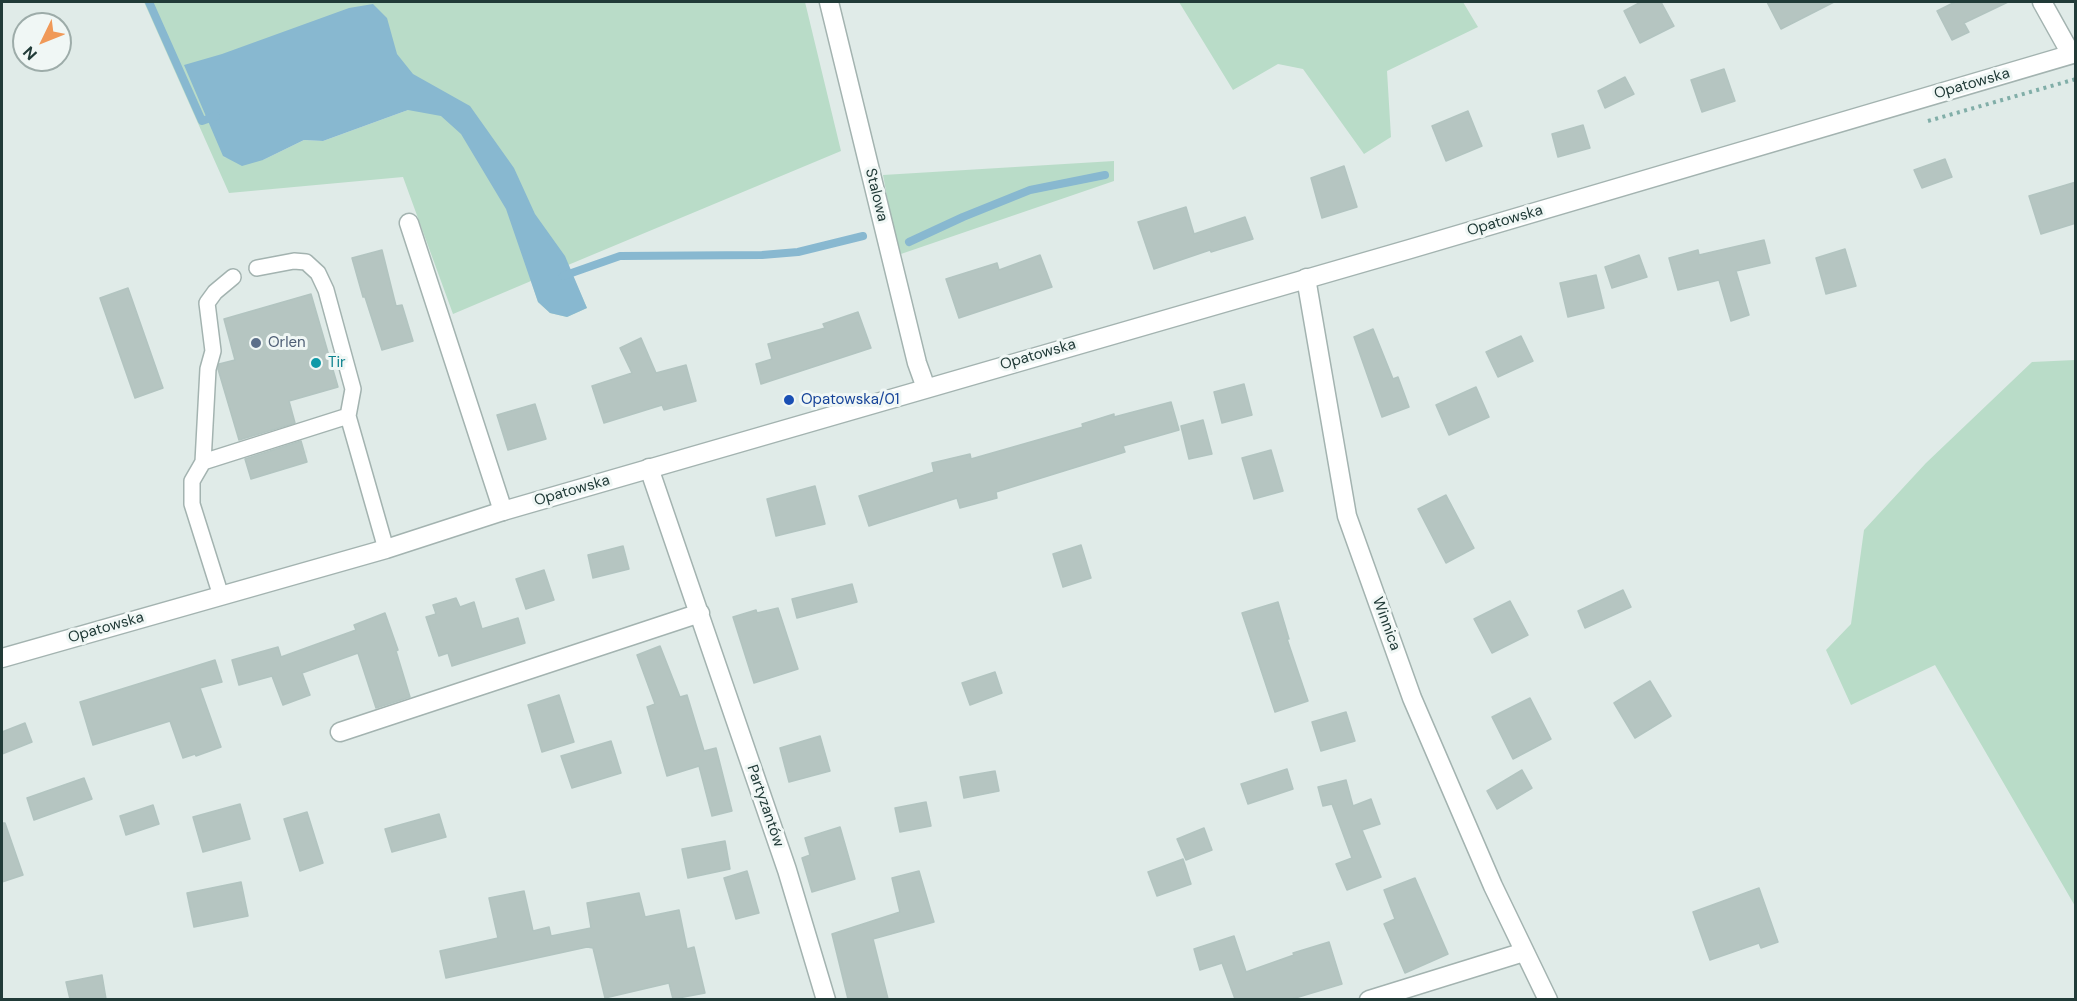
<!DOCTYPE html>
<html>
<head>
<meta charset="utf-8">
<style>
	body { margin:0 }
	#map { position:relative; width:2077px; height:1001px; overflow:hidden; background:#e0ebe8; font-family:"DM Sans",sans-serif }
	canvas { display:block }
	.frame { position:absolute; inset:0; border:3px solid #213b38; pointer-events:none }
	.north { position:absolute; left:12px; top:12px; width:60px; height:60px; box-sizing:border-box; background:#f0f7f5; border:2px solid #9daca9; border-radius:50%; rotate:227deg; font-size:16px; font-weight:700; line-height:24px; text-align:center; color:#213b38 }
	.north::after { content:''; display:block; margin:auto; width:21px; height:27px; background:#f09958; clip-path:polygon(50% 0,100% 100%,50% 72%,0 100%) }
</style>
</head>
<body>
<div id="map">
<canvas width="2077" height="1001"></canvas>
<div class="frame"></div>
<div class="north">N</div>
</div>
<script>
const ctx = document.querySelector('canvas').getContext('2d');
ctx.lineJoin = 'round';
function fill(path, color) { ctx.fillStyle = color; ctx.fill(path, 'evenodd'); }
const shape = rows => new Path2D(rows.map(r => 'M' + r).join(''));
function trace(path, color, width, dash) { ctx.strokeStyle = color; ctx.lineWidth = width; ctx.lineCap = dash ? 'butt' : 'round'; ctx.setLineDash(dash || []); ctx.stroke(path); }
function write(font, color, halo, rows, align = 'center') {
  ctx.font = font + ' "DM Sans",sans-serif'; ctx.lineWidth = 6; ctx.setLineDash([]); ctx.textBaseline = 'middle'; ctx.strokeStyle = halo; ctx.fillStyle = color; for (const [text, x, y, turn = 0] of rows) {
    ctx.save(); ctx.translate(x, y); ctx.rotate((+turn || 0) * Math.PI / 180); ctx.textAlign = isNaN(turn) ? turn : align; if (halo) ctx.strokeText(text, 0, 0); ctx.fillText(text, 0, 0); ctx.restore();
  }
}
fill(shape([
	[144,2,805,2,841,151,568,265,587,308,567,317,550,313,538,302,531,281,453,314,403,177,229,193],
	[408,110,323,141,304,140,263,160,223,157],
	[1179,2,1463,2,1478,27,1387,71,1391,137,1364,154,1303,69,1278,64,1233,90],
	[1114,161,1114,181,898,255,883,175],
	[2075,360,2076,360,2075,906,1935,665,1851,705,1826,650,1851,624,1864,530,1926,463,2032,362]
]), '#b9dcc8');
fill(shape([
	[373,4,387,18,397,54,413,74,470,106,514,168,535,214,565,256,587,308,567,317,550,313,538,302,506,209,461,134,441,116,408,110,323,141,304,140,263,160,242,166,223,156,184,65,222,54,349,8]
]), '#88b8d0');
trace(shape([
	[149,2,202,121,216,116],
	[909,242,963,217,1030,190,1105,175],
	[563,276,620,256,762,255,798,252,863,236]
]), '#88b8d0', 8);
const building = shape([
	[1641,2,1661,2,1674,26,1640,43,1624,11,1641,2],
	[1767,2,1834,2,1781,29,1767,2],
	[1955,2,2008,2,1964,23,1969,32,1952,40,1937,11,1955,2],
	[1724,69,1735,101,1702,112,1691,80,1724,69],
	[1625,77,1634,94,1605,108,1598,91,1625,77],
	[1468,111,1482,146,1446,161,1432,126,1468,111],
	[1583,125,1590,148,1558,157,1552,134,1583,125],
	[1945,159,1952,177,1922,188,1914,170,1945,159],
	[1344,166,1357,207,1322,218,1311,178,1344,166],
	[2076,182,2076,223,2041,234,2029,196,2076,182],
	[1186,207,1194,234,1245,217,1253,239,1211,252,1210,250,1154,269,1138,222,1186,207],
	[1764,240,1770,263,1736,271,1749,315,1731,321,1719,280,1678,290,1669,258,1698,250,1699,255,1764,240],
	[1845,249,1856,286,1826,294,1816,258,1845,249],
	[382,250,396,306,402,305,413,341,382,350,365,297,363,297,352,258,382,250],
	[1040,255,1052,287,959,318,946,279,997,263,999,270,1040,255],
	[1639,255,1647,277,1612,288,1605,267,1639,255],
	[1596,275,1604,308,1568,317,1560,283,1596,275],
	[128,288,163,388,135,398,100,298,128,288],
	[311,294,338,387,289,401,295,423,239,440,218,369,219,364,235,360,224,319,311,294],
	[858,312,871,348,761,384,756,364,772,359,768,344,825,328,823,324,858,312],
	[1373,329,1393,379,1398,377,1409,407,1382,417,1354,337,1373,329],
	[1521,336,1533,361,1498,377,1486,352,1521,336],
	[641,338,656,373,686,365,696,401,664,410,662,405,604,423,592,386,632,373,620,348,641,338],
	[1244,384,1252,415,1222,423,1214,392,1244,384],
	[1476,387,1489,417,1449,435,1436,405,1476,387],
	[1171,402,1179,430,1123,446,1125,452,996,492,997,498,960,508,957,498,869,526,859,496,934,472,932,463,970,454,971,459,1083,427,1082,424,1114,414,1114,417,1171,402],
	[535,404,546,439,508,450,497,415,535,404],
	[1203,420,1212,454,1189,459,1181,426,1203,420],
	[301,441,307,462,251,479,245,459,301,441],
	[1271,450,1283,491,1254,499,1242,458,1271,450],
	[815,486,825,524,776,536,767,499,815,486],
	[1446,495,1474,548,1446,563,1418,509,1446,495],
	[1081,545,1091,578,1063,587,1053,554,1081,545],
	[623,546,629,569,593,578,588,555,623,546],
	[544,570,554,600,526,609,516,579,544,570],
	[852,584,857,602,797,618,792,599,852,584],
	[1623,590,1631,607,1585,628,1578,611,1623,590],
	[456,598,460,607,474,602,482,629,518,618,525,643,452,666,448,653,439,656,426,617,436,614,433,605,456,598],
	[1510,601,1528,635,1492,653,1474,619,1510,601],
	[1278,602,1289,639,1287,639,1308,701,1275,712,1242,613,1278,602],
	[778,608,798,669,754,683,733,617,756,610,757,613,778,608],
	[385,613,398,650,396,651,410,697,376,708,358,653,302,673,310,695,283,705,272,676,239,685,232,660,278,647,281,657,356,630,354,625,385,613],
	[660,646,680,697,687,695,704,751,716,748,732,811,712,816,699,766,667,776,647,707,655,704,637,655,660,646],
	[215,660,222,682,200,688,221,747,196,756,195,754,183,758,170,721,93,745,80,702,215,660],
	[995,672,1002,693,970,705,962,683,995,672],
	[1650,681,1671,716,1635,738,1614,703,1650,681],
	[559,695,574,742,542,752,528,705,559,695],
	[1530,698,1551,739,1513,759,1492,717,1530,698],
	[1346,712,1355,741,1321,751,1312,722,1346,712],
	[25,723,32,742,2,754,2,732,25,723],
	[820,736,830,771,789,782,780,748,820,736],
	[611,741,621,773,572,788,561,756,611,741],
	[1287,769,1293,789,1248,804,1241,784,1287,769],
	[1522,770,1532,788,1497,809,1487,791,1522,770],
	[995,771,999,791,964,798,960,777,995,771],
	[84,778,92,799,34,820,27,798,84,778],
	[1346,780,1353,806,1371,799,1380,824,1362,830,1381,877,1347,890,1336,864,1352,858,1332,804,1323,806,1318,787,1346,780],
	[926,802,931,826,900,832,895,808,926,802],
	[240,804,250,839,203,852,193,817,240,804],
	[153,805,159,824,126,835,120,816,153,805],
	[307,812,323,863,300,871,284,819,307,812],
	[439,814,446,837,392,852,385,829,439,814],
	[2,823,5,823,23,875,2,882,2,823],
	[840,827,855,879,812,892,802,858,810,855,805,838,840,827],
	[1204,828,1212,850,1186,860,1177,839,1204,828],
	[725,841,730,869,688,878,682,849,725,841],
	[1183,859,1191,884,1157,896,1148,872,1183,859],
	[747,871,759,913,736,919,724,878,747,871],
	[919,871,934,922,873,939,888,999,848,999,832,934,900,912,892,878,919,871],
	[1415,878,1448,954,1405,973,1384,924,1395,919,1384,890,1415,878],
	[241,882,248,916,194,927,187,893,241,882],
	[1759,888,1778,942,1761,948,1759,943,1710,960,1693,912,1759,888],
	[524,891,533,931,549,927,551,936,591,928,587,903,639,893,645,917,679,910,687,949,694,947,705,993,673,999,669,983,605,998,593,948,587,947,446,978,440,951,498,938,489,898,524,891],
	[1234,936,1246,972,1294,955,1293,953,1329,942,1342,984,1292,999,1235,999,1222,963,1200,970,1194,949,1234,936],
	[102,975,106,999,70,999,66,982,102,975]
]);
fill(building, '#b5c5c1');
trace(building, '#b2c4c0', 1.5);
const service = shape([
	[257,268,294,261,306,262,318,273,326,290,353,389,348,416],
	[203,462,208,369,213,351,207,303,215,292,233,277],
	[221,596,192,504,192,481,203,462,348,416,386,549]
]);
const minor = shape([
	[829,2,917,363,926,388],
	[2042,2,2071,54],
	[409,223,503,511],
	[1306,278,1347,516,1412,698,1493,886,1548,1000],
	[649,468,787,870,826,1000],
	[340,732,700,613],
	[1369,1000,1524,952]
]);
const tertiary = shape([
	[2,658,386,549,503,511,1410,249,2076,53]
]);
trace(service, '#a3b3b0', 18);
trace(minor, '#a3b3b0', 21);
trace(tertiary, '#a3b3b0', 21);
trace(shape([
	[1928,121,2076,79]
]), '#81aea8', 4, [3, 4.5]);
trace(service, '#fff', 15);
trace(minor, '#fff', 18);
trace(tertiary, '#fff', 18);
for (const [x, y, r, color] of [
	[256,343,6,"#5c6f8a"],
	[316,363,6,"#0f9aa8"],
	[789,400,6,"#1a4fb4"]
]) { const dot = new Path2D(); dot.arc(x, y, r, 0, 2 * Math.PI); ctx.fillStyle = color; ctx.fill(dot); trace(dot, '#f0f7f5', 2); }
write('15px', '#213b38', '#f0f7f5', [
	["Opatowska",1972,84,-16],
	["Stalowa",876,195,76],
	["Opatowska",1505,221,-16],
	["Opatowska",1038,355,-16],
	["Opatowska",572,491,-16],
	["Winnica",1386,624,70],
	["Opatowska",106,628,-16],
	["Partyzantów",765,806,71]
]);
write('15px', '#4e5e75', '#f0f7f5', [
	["Orlen",268,343]
], 'left');
write('15px', '#0d838f', '#f0f7f5', [
	["Tir",328,363]
], 'left');
write('15px', '#164399', '#f0f7f5', [
	["Opatowska/01",801,400]
], 'left');
</script>
</body>
</html>
